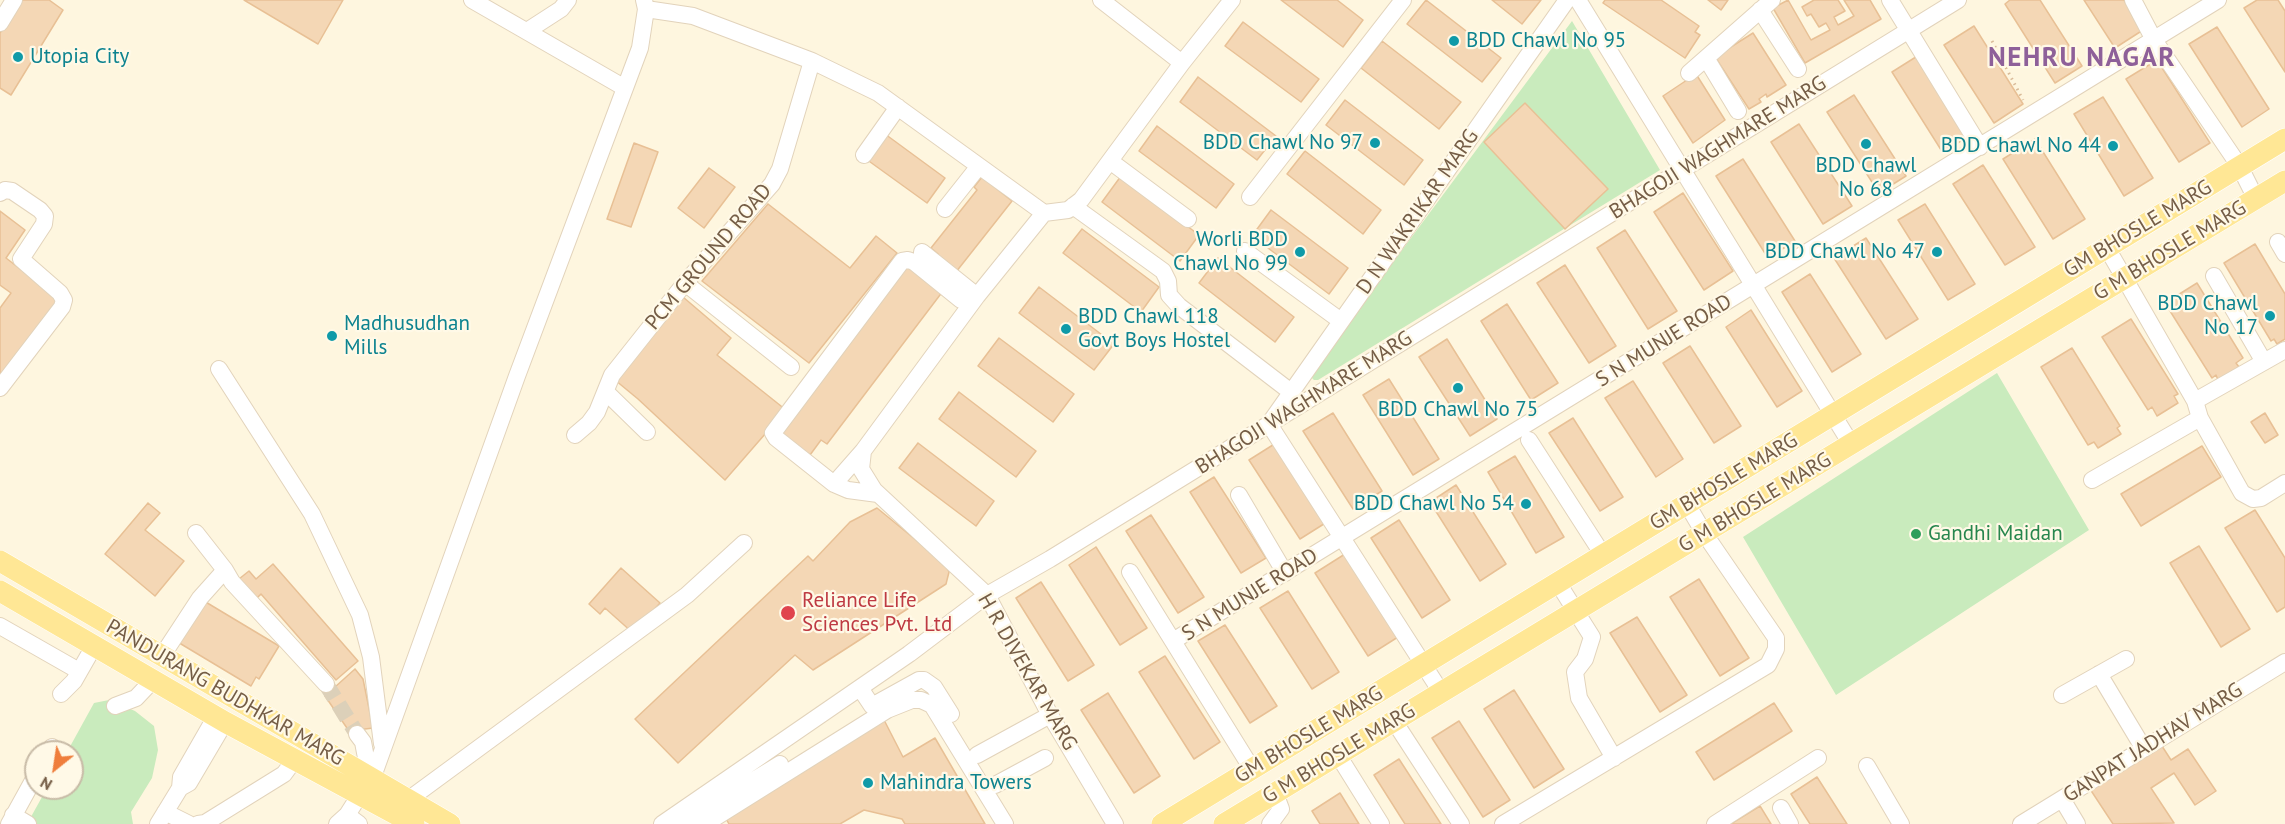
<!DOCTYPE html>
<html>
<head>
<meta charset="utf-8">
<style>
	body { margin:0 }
	#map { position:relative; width:2285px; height:824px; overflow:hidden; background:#fef6df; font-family:"PT Sans",sans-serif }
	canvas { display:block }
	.north { position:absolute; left:24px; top:740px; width:60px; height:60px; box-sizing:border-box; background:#fff9e7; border:2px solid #c8bba7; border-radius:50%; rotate:210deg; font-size:16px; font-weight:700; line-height:24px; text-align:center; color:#755d46 }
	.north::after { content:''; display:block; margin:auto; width:21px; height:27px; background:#ef7e3c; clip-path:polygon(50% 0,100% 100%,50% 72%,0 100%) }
</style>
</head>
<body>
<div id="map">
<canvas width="2285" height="824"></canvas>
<div class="north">N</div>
</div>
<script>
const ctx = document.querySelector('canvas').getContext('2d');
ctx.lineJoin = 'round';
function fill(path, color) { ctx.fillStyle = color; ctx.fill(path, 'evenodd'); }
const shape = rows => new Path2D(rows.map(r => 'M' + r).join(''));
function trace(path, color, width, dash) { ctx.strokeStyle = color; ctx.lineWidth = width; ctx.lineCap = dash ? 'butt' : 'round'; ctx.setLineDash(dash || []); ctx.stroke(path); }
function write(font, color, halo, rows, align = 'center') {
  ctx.font = font + ' "PT Sans",sans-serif'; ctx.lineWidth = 4.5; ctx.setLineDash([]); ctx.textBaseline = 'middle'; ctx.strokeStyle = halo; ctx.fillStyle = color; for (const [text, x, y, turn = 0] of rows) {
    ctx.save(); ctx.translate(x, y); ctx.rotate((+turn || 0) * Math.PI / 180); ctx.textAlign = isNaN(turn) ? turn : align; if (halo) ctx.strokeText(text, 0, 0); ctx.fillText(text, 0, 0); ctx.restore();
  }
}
fill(shape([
	[1572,21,1660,170,1318,380,1314,380,1311,377,1313,370],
	[1997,373,2089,530,1836,695,1743,537],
	[109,700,135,711,154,726,158,750,152,778,131,812,133,824,27,824,47,788,72,788,72,752,67,752,94,703]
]), '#c9ebbd');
const building = shape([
	[21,0,49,0,63,10,11,95,0,88,0,33,21,0],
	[244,0,343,0,318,44,244,0],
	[1281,0,1337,0,1363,20,1343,47,1281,0],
	[1426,0,1501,58,1482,82,1407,24,1426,0],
	[1492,0,1541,0,1522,24,1492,0],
	[1605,0,1661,0,1699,26,1695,32,1700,35,1685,58,1603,3,1605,0],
	[1708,0,1728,0,1721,10,1708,0],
	[1788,0,1811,40,1830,30,1826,23,1819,27,1811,14,1807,16,1802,7,1814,0,1838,0,1845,11,1834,17,1838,25,1854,16,1844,0,1870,0,1881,19,1805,63,1773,8,1788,0],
	[2010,0,2040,0,2082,66,2055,83,2005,4,2010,0],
	[2084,0,2124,0,2143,30,2115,48,2084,0],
	[2257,0,2278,0,2285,11,2285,72,2244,8,2257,0],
	[1243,22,1319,79,1301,102,1225,46,1243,22],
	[1974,26,2023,104,1994,123,1944,45,1974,26],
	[2217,27,2269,109,2242,127,2189,44,2217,27],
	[1753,33,1786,85,1767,97,1766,94,1759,99,1761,102,1749,109,1715,57,1753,33],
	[1382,41,1461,102,1439,129,1361,68,1382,41],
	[1919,55,1970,135,1943,153,1892,72,1919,55],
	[2157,60,2210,143,2179,162,2126,79,2157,60],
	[1696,74,1725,120,1693,143,1663,96,1696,74],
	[1198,77,1276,136,1257,160,1180,102,1198,77],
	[1854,95,1906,176,1879,193,1827,112,1854,95],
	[2103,97,2153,178,2124,196,2074,114,2103,97],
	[1345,100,1423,160,1404,185,1326,125,1345,100],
	[1525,103,1608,189,1565,229,1484,142,1525,103],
	[1799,124,1852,206,1823,224,1771,142,1799,124],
	[1157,126,1234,184,1216,208,1139,151,1157,126],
	[885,134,945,178,927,203,866,159,885,134],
	[2035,139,2085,219,2053,239,2003,159,2035,139],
	[634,143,658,152,631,227,607,219,634,143],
	[1305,151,1381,210,1363,234,1287,174,1305,151],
	[1743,159,1795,241,1768,258,1716,176,1743,159],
	[1983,165,2035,247,2005,265,1953,184,1983,165],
	[709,168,735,187,704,228,678,208,709,168],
	[1121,176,1199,235,1180,261,1102,202,1121,176],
	[982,177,1012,201,956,272,937,256,938,254,931,248,977,190,974,187,982,177],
	[1683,193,1733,271,1704,290,1654,212,1683,193],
	[768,204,850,268,876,236,897,253,809,363,702,281,768,204],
	[1925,204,1975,284,1948,300,1898,220,1925,204],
	[1271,210,1348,268,1329,294,1252,236,1271,210],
	[0,211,25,230,6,258,59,299,0,375,0,308,11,293,0,285,0,211],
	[1082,229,1159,287,1141,312,1063,253,1082,229],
	[1625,230,1677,311,1648,329,1597,248,1625,230],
	[1866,238,1918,319,1886,339,1834,258,1866,238],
	[2255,244,2285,294,2285,339,2277,344,2274,339,2271,341,2224,263,2255,244],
	[1218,258,1294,317,1275,342,1199,283,1218,258],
	[908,265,943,291,827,444,821,440,810,455,781,433,908,265],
	[1565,265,1616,346,1589,363,1537,283,1565,265],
	[1810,274,1861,354,1832,372,1782,292,1810,274],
	[2197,283,2243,358,2236,363,2239,367,2218,380,2216,375,2212,378,2165,303,2197,283],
	[1039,287,1114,344,1094,370,1019,313,1039,287],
	[683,297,731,338,717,355,786,410,725,480,638,399,615,380,683,297],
	[1507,304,1558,383,1531,400,1481,321,1507,304],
	[1751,310,1802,391,1777,407,1726,327,1751,310],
	[2131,319,2178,394,2174,396,2178,403,2157,416,2152,407,2148,410,2102,337,2131,319],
	[999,338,1074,394,1053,422,978,366,999,338],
	[1447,339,1497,419,1470,436,1419,357,1447,339],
	[1690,346,1741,426,1714,443,1663,363,1690,346],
	[2072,348,2120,426,2117,428,2121,434,2098,448,2094,442,2088,445,2041,367,2072,348],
	[1389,379,1439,459,1413,475,1363,395,1389,379],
	[1633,381,1683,459,1656,477,1605,398,1633,381],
	[959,392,1036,451,1016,477,939,419,959,392],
	[1333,413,1382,491,1353,509,1303,431,1333,413],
	[2265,413,2278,435,2265,443,2251,422,2265,413],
	[1573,418,1623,497,1600,511,1549,433,1573,418],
	[918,443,994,501,976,526,899,468,918,443],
	[1276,443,1327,522,1300,539,1249,460,1276,443],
	[2202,446,2221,477,2141,526,2121,494,2202,446],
	[1515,456,1564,537,1536,553,1488,472,1515,456],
	[1214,477,1266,558,1241,573,1190,492,1214,477],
	[1456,485,1506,564,1480,581,1430,502,1456,485],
	[148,503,160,513,145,530,184,561,155,596,105,554,148,503],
	[877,508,944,563,949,572,946,584,813,670,795,655,678,763,635,719,808,556,813,561,850,522,877,508],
	[2255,510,2285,558,2285,607,2277,612,2225,528,2255,510],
	[1151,515,1204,597,1178,613,1126,531,1151,515],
	[1399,520,1450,600,1422,618,1371,538,1399,520],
	[2199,546,2250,629,2221,647,2170,563,2199,546],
	[1096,547,1147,628,1120,645,1069,565,1096,547],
	[1345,554,1398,637,1368,656,1315,573,1345,554],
	[273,564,358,661,336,680,261,594,256,599,239,579,249,571,256,579,273,564],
	[621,568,660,603,633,633,605,608,600,614,589,604,621,568],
	[1699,579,1749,658,1720,676,1670,597,1699,579],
	[1041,582,1094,665,1068,681,1016,598,1041,582],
	[1288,591,1339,672,1312,689,1260,608,1288,591],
	[204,601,279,646,259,679,256,677,251,686,176,641,204,601],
	[1637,617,1687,695,1660,712,1610,633,1637,617],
	[1225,625,1277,706,1250,723,1198,641,1225,625],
	[1165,656,1220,742,1194,759,1139,672,1165,656],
	[355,669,363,679,373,728,349,731,325,696,355,669],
	[1514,690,1564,769,1534,788,1484,709,1514,690],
	[1108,693,1160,776,1134,793,1081,710,1108,693],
	[1774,703,1792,731,1714,780,1696,752,1774,703],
	[882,716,903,757,935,738,985,824,905,824,902,819,864,810,840,824,729,824,724,815,882,716],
	[1459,721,1510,800,1483,817,1432,738,1459,721],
	[2160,743,2171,760,2188,749,2216,791,2195,805,2174,773,2151,788,2174,823,2113,824,2090,789,2160,743],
	[1399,759,1441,824,1405,824,1374,775,1399,759],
	[1817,777,1847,824,1810,824,1791,794,1817,777],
	[1340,793,1359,824,1320,824,1312,811,1340,793],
	[1760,806,1771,824,1733,824,1732,823,1760,806]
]);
fill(building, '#f4d7b5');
trace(building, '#e8c095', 1.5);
trace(shape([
	[326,684,357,734]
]), '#dcd0b9', 16, [16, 8]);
const minor = shape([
	[472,0,625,88],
	[1101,0,1182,63],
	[1578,0,1851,444],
	[1890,0,1980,147],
	[2133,0,2154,40,2240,167,2256,199],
	[646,9,693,16,812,61,878,93,1044,213],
	[1760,10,1798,69],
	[0,23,14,0],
	[527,31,561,9,568,0],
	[1706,58,1738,111],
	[1689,73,1772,0],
	[864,155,898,107],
	[1110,161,1188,219],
	[0,193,5,190,12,191,40,210,45,216,44,224,21,259,60,293,64,300,62,307,0,388],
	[1250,197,1403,0],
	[1073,206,1163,271,1168,281,1169,295,1179,306,1291,392],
	[945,209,979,166],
	[2278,242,2285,254],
	[2107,248,2195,401,2200,418,2242,493,2253,499,2261,498,2285,483],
	[1245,251,1341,321],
	[922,252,977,296],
	[2214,276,2264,362],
	[685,283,791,367],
	[219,369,312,514,360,615,371,657,382,744],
	[606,392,647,432],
	[2195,401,2285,350],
	[575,435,589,423,597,412,612,375,685,283,772,184,780,169,812,61],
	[1529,440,1603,555],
	[863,451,861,469,874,490,987,595,1050,715,1115,824],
	[2092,480,2200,418],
	[834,484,863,451,977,296,1044,213,1068,210,1081,200,1182,63,1232,0],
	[878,494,848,490,834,484,776,438,773,433,902,261,908,260,914,262,961,300],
	[1239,495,1285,573],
	[196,533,225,570,232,582,326,684],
	[1130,572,1252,769],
	[1558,583,1592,637,1585,659,1575,672,1579,698,1614,758],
	[0,626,79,671],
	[1173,641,2218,0],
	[162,656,200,598,225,570],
	[2099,674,2144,749],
	[860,688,872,706,919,680,924,680,934,687,951,714],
	[1441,692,1269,424,1567,0],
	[61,694,74,681,94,646],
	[2062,695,2126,659],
	[115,706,136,698,153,680],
	[216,716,181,777,180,788,189,783,225,722],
	[1394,721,1461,824],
	[357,734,363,742,370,779],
	[49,752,52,747],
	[977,755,1050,715],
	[1338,755,1381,824],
	[1867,766,1901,824],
	[995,785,1045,758],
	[2062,799,2077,824],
	[408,800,687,595,744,543],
	[1781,808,1790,824],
	[165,812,189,824],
	[13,815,28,824],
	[347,815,359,824],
	[9,824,36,775],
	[158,824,180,788],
	[198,824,205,823,284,774,295,759],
	[337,824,347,815,375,771,517,376,640,48,646,9,644,0],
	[662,824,909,654,987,595,1050,559,1958,0],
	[682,824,780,764],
	[705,824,887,710,912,700,921,700,932,705,1005,824],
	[1270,824,1281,809,1275,793],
	[1503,824,1768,665,1776,649,1776,638,1704,533,1687,504],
	[1715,824,1818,758],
	[2021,824,2285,662]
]);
const major = shape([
	[0,561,450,824],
	[0,591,225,722,414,824],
	[1162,824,2285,139],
	[1224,824,2285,181]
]);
trace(minor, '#e2d3bb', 18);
trace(major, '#fff', 22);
trace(shape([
	[1992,41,2023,100]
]), '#d9bb99', 3, [1.5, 4.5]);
trace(minor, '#fff', 16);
trace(major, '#ffe795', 21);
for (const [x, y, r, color] of [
	[1454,41,6,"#0f9aa8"],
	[18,57,6,"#0f9aa8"],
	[1375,143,6,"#0f9aa8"],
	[1866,144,6,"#0f9aa8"],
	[2113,146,6,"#0f9aa8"],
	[1300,252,6,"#0f9aa8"],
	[1937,252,6,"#0f9aa8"],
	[2270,316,6,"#0f9aa8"],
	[1066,329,6,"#0f9aa8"],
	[332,336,6,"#0f9aa8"],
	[1458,388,6,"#0f9aa8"],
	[1526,504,6,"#0f9aa8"],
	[1916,534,6,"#2e9e5b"],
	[788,613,8,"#e0444e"],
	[868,783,6,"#0f9aa8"]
]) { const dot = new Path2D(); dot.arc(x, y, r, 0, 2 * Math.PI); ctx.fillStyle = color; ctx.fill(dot); trace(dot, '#fff9e7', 2); }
write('21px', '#0d838f', '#fff9e7', [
	["BDD Chawl No 95",1466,41,"left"],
	["Utopia City",30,57,"left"],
	["BDD Chawl No 97",1363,143],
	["BDD Chawl No 44",2101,146],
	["BDD Chawl",1866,166,"center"],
	["No 68",1866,190,"center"],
	["Worli BDD",1288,240],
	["Chawl No 99",1288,264],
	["BDD Chawl No 47",1925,252],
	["BDD Chawl",2258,304],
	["No 17",2258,328],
	["BDD Chawl 118",1078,317,"left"],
	["Govt Boys Hostel",1078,341,"left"],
	["Madhusudhan",344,324,"left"],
	["Mills",344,348,"left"],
	["BDD Chawl No 75",1458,410,"center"],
	["BDD Chawl No 54",1514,504],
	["Mahindra Towers",880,783,"left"]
], 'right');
write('21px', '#755d46', '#fff9e7', [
	["BHAGOJI WAGHMARE MARG",1718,148,-32],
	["D N WAKRIKAR MARG",1418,212,-55],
	["GM BHOSLE MARG",2138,229,-31],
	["G M BHOSLE MARG",2170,251,-31],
	["PCM GROUND ROAD",709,257,-50],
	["S N MUNJE ROAD",1664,341,-32],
	["BHAGOJI WAGHMARE MARG",1304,403,-32],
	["GM BHOSLE MARG",1724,482,-31],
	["G M BHOSLE MARG",1755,503,-31],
	["S N MUNJE ROAD",1250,595,-32],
	["H R DIVEKAR MARG",1027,672,60],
	["PANDURANG BUDHKAR MARG",225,693,30],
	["GM BHOSLE MARG",1309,735,-31],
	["GANPAT JADHAV MARG",2153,743,-32],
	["G M BHOSLE MARG",1339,754,-31]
]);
write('21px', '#27864d', '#fff9e7', [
	["Gandhi Maidan",1928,534]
], 'left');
write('21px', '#be3a42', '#fff9e7', [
	["Reliance Life",802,601],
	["Sciences Pvt. Ltd",802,625]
], 'left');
ctx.letterSpacing = '1.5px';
write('bold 27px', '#8e6099', '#fff9e7', [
	["NEHRU NAGAR",2082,58]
]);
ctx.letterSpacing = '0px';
</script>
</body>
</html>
